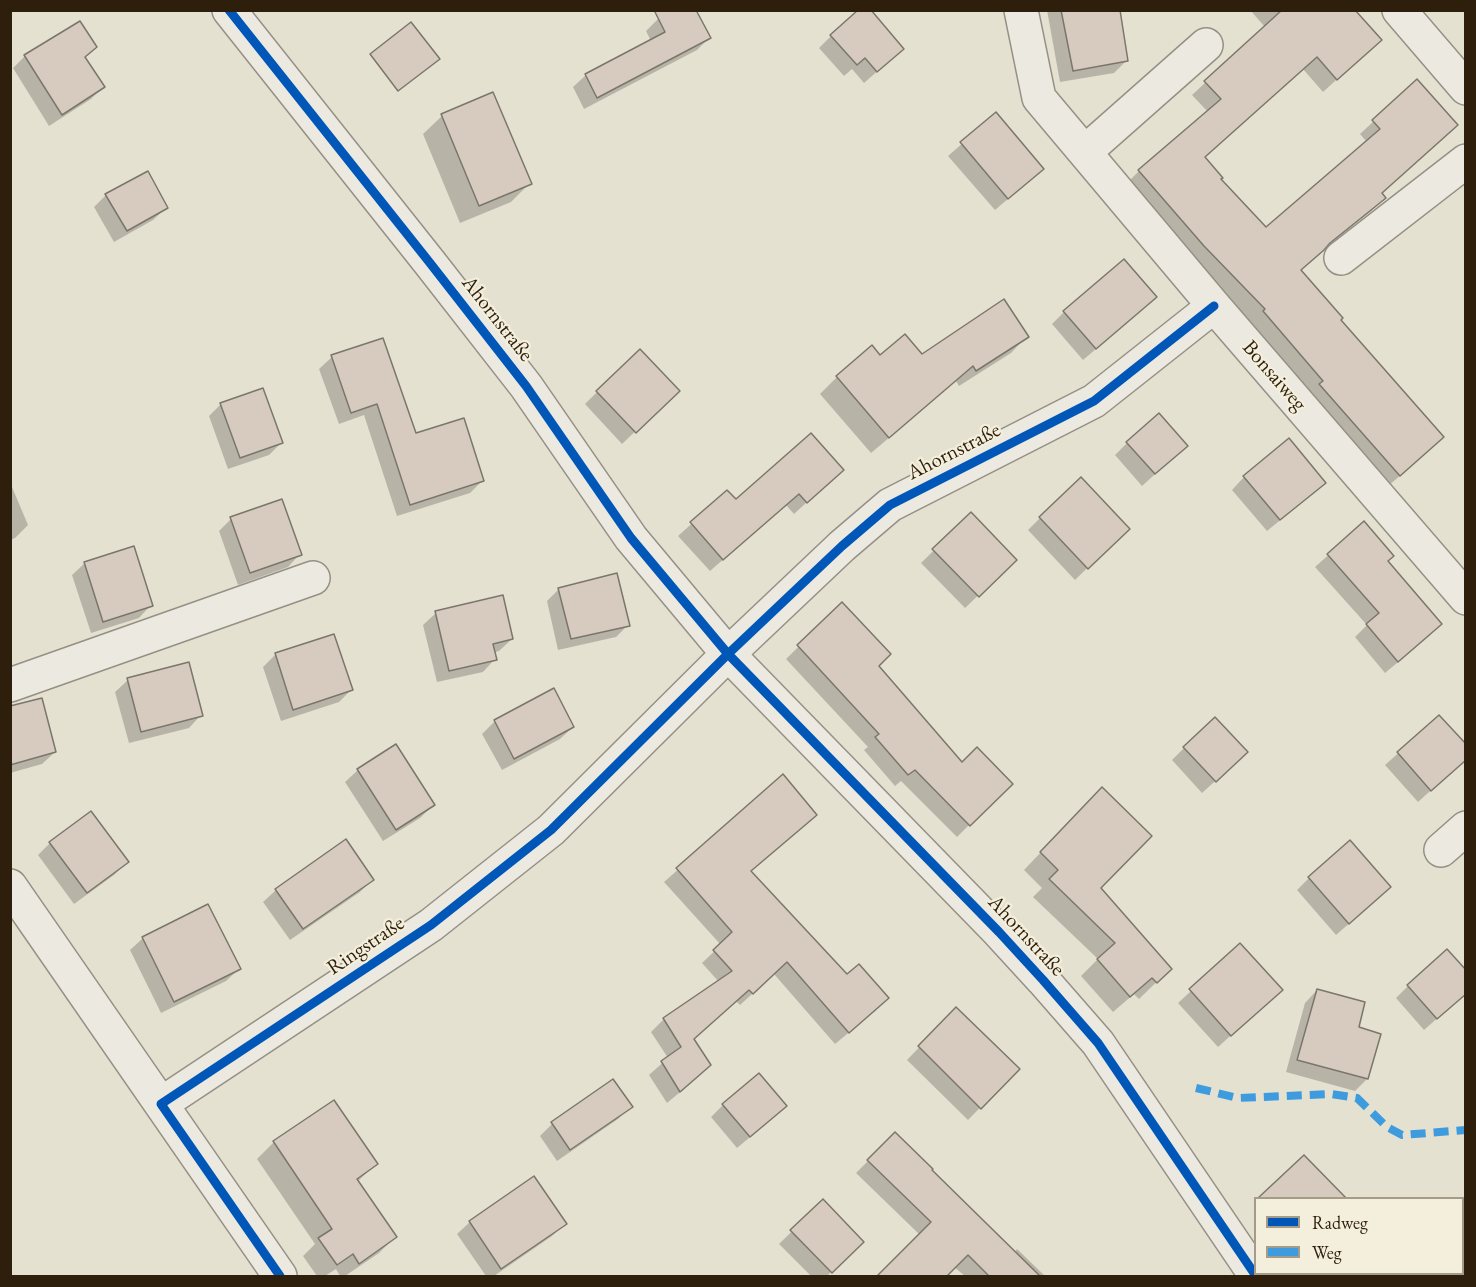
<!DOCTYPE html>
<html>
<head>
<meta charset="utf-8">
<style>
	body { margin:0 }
	#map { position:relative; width:1476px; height:1287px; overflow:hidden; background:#e5e1d1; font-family:"EB Garamond",serif }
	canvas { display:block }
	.frame { position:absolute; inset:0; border:12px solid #2e1f0d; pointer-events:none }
	.legend { position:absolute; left:1254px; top:1197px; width:210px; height:78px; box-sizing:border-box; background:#f3efdc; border:2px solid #a49c89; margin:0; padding:8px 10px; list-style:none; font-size:18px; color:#2e1f0d }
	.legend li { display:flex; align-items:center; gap:12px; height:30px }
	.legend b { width:30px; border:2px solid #a49c89 }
</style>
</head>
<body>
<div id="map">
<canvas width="1476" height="1287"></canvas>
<div class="frame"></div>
<ul class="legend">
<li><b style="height:8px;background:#0057b8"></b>Radweg</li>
<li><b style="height:8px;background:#3d9bde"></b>Weg</li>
</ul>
</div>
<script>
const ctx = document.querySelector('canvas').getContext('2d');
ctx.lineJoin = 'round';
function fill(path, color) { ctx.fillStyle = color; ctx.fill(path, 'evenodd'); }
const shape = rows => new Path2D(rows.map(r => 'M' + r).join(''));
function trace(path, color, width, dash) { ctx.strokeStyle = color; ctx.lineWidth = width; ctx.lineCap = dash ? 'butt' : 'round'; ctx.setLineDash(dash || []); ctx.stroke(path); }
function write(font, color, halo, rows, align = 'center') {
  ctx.font = font + ' "EB Garamond",serif'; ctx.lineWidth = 4.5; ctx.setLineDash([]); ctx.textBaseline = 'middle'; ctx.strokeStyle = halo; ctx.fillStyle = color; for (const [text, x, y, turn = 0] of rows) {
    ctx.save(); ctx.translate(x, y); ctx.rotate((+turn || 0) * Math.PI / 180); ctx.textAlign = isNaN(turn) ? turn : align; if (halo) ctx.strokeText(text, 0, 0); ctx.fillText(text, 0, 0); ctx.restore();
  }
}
fill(shape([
	[1047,10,1118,10,1127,60,1114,73,1060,82],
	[1250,10,1353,10,1380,40,1323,92,1303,69,1204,158,1219,179,1266,229,1367,142,1360,134,1417,81,1381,193,1384,197,1371,211,1323,249,1300,271,1339,320,1429,450,1386,488,1250,326,1252,324,1191,260,1126,184,1139,171,1208,112,1192,95,1265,27],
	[658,19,709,38,697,50,584,109,573,87,586,75,651,41,646,31],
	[831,36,889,61,864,83,852,69,844,76,819,48],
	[95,47,84,58,103,87,91,99,49,126,13,68,25,56],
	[493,94,530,183,511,202,460,223,423,134,442,116],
	[996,114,1042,169,1029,181,995,210,948,156],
	[106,195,166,208,153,220,114,242,94,207],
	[1143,309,1083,360,1052,324,1064,312],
	[1027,336,1011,353,959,386,956,381,871,453,820,394,837,377,872,347,880,357,921,356],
	[382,339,415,435,483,480,470,493,397,516,364,415,339,424,319,369,332,357],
	[597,392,665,403,622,444,585,404],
	[221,404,281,443,269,455,228,469,209,416],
	[1127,443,1186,446,1142,486,1115,455],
	[842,470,794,514,786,505,710,571,678,536,727,492,735,502],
	[1244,477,1324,483,1311,495,1267,531,1232,490],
	[12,487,28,525,15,538,10,540,10,488],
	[971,514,1015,560,965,608,921,563],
	[1040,518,1115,541,1075,580,1028,530],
	[231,519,300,554,288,567,238,585,219,531],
	[1364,523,1386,561,1440,624,1428,637,1385,673,1355,637,1367,625,1315,567],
	[85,563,151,605,139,618,91,633,72,575],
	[559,589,628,625,616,637,558,650,547,601],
	[842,604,878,666,962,764,1010,784,957,837,901,781,895,786,864,750,868,747,786,659],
	[436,613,512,639,499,651,493,653,495,659,483,672,437,682,423,625],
	[333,636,351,690,339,702,281,721,263,667,275,655],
	[128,680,201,715,189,728,129,743,115,692],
	[10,708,55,752,42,764,10,773],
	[1439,717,1459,765,1418,802,1385,765],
	[495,721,573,727,560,739,502,770,482,734],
	[1184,748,1234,764,1202,793,1172,760],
	[358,770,433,805,420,818,383,841,345,782],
	[783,777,803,827,750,872,847,976,887,998,875,1011,835,1044,774,974,740,1005,736,1001,692,1040,697,1078,667,1103,649,1075,668,1058,651,1032,664,1019,719,982,702,963,721,945,664,882],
	[1085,806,1099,888,1170,969,1139,999,1134,994,1113,1012,1081,976,1098,959,1033,897,1042,888,1024,870],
	[50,843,127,862,114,875,74,904,38,855],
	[1309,878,1377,899,1336,935,1297,890],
	[372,880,360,892,290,940,263,902,276,890],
	[143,938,239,969,226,981,161,1013,130,950],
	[1408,986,1466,993,1424,1030,1396,998],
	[1317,990,1357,1028,1367,1079,1355,1091,1286,1072,1305,1003],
	[1191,991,1268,1002,1218,1047,1178,1003],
	[956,1009,1018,1069,968,1120,907,1060],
	[613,1081,631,1106,618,1119,557,1161,540,1136,552,1124],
	[723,1105,785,1106,773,1118,737,1148,711,1117],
	[895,1134,1014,1253,1017,1249,1045,1276,965,1276,954,1267,945,1276,879,1276,920,1235,856,1173],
	[274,1142,376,1164,357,1182,395,1237,379,1253,345,1276,340,1276,336,1269,325,1276,317,1276,303,1256,315,1244,257,1159],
	[1303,1157,1344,1198,1261,1198,1269,1190],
	[533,1178,565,1224,552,1236,494,1276,486,1276,457,1234,470,1222],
	[823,1201,862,1242,827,1276,811,1276,779,1244],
	[1314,1274,1389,1274,1392,1276,1316,1276]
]), '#0003');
const building = shape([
	[654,10,696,10,711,38,597,98,585,74,665,32,654,10],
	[858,10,871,10,904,49,877,72,865,58,857,65,830,35,858,10],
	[1061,10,1120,10,1128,61,1073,71,1061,10],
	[1282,10,1355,10,1382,40,1337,80,1317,57,1205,157,1223,178,1221,179,1266,227,1380,129,1372,120,1417,79,1458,125,1382,193,1386,198,1330,243,1324,250,1301,270,1343,318,1341,320,1444,437,1400,476,1319,384,1323,381,1263,311,1265,309,1204,246,1138,170,1221,99,1204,81,1282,10],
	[80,21,97,47,85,57,105,87,62,115,24,55,80,21],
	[411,22,440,59,398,91,370,54,411,22],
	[493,92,532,184,479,206,441,114,493,92],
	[996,112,1044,169,1008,199,960,142,996,112],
	[148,171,168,208,127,231,105,194,148,171],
	[1124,259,1157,297,1096,349,1063,311,1124,259],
	[1004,299,1029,337,976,371,973,366,889,438,836,376,872,345,880,355,905,334,922,354,1004,299],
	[383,338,416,433,464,418,484,481,410,505,377,404,351,413,331,355,383,338],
	[640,349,680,391,636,433,596,391,640,349],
	[263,388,283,443,240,458,220,403,263,388],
	[1159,413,1188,446,1155,474,1126,442,1159,413],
	[811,433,844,470,807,503,799,494,723,560,690,522,727,490,736,499,811,433],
	[1289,438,1326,483,1280,520,1243,476,1289,438],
	[1081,477,1130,529,1088,569,1039,517,1081,477],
	[282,499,302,555,250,573,230,517,282,499],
	[971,512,1017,560,979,597,932,549,971,512],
	[1364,521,1394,556,1388,561,1442,624,1398,662,1366,624,1379,613,1327,554,1364,521],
	[134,546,153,606,103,622,84,562,134,546],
	[617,573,630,626,571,639,558,588,617,573],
	[503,595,513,639,493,644,497,660,449,671,435,611,503,595],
	[842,602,891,654,879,666,962,762,977,747,1013,784,970,826,915,770,908,775,875,737,879,734,797,645,842,602],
	[334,634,353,690,293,710,275,653,334,634],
	[189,662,203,716,141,732,127,678,189,662],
	[554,688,574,727,514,759,494,720,554,688],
	[42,698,56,752,10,765,10,706,42,698],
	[1439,715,1466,744,1466,760,1431,791,1397,752,1439,715],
	[1215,717,1248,752,1216,782,1183,747,1215,717],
	[396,744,435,805,396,830,357,769,396,744],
	[783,774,817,815,751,871,847,974,859,964,889,998,849,1033,787,962,753,994,749,990,694,1039,711,1065,680,1092,661,1061,681,1047,663,1018,732,971,713,950,732,932,676,868,783,774],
	[1102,787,1152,836,1101,888,1172,969,1157,983,1152,978,1130,997,1097,959,1115,943,1049,879,1058,870,1040,852,1102,787],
	[91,811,129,862,87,893,49,842,91,811],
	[346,839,374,880,303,929,275,889,346,839],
	[1350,840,1391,887,1349,924,1308,877,1350,840],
	[208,904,241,969,174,1002,142,937,208,904],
	[1240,943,1283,990,1231,1036,1189,989,1240,943],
	[1447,949,1466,970,1466,994,1437,1019,1407,985,1447,949],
	[1317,989,1365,1002,1359,1027,1381,1034,1368,1079,1297,1060,1317,989],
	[956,1007,1020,1069,981,1109,918,1046,956,1007],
	[759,1073,787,1106,750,1137,722,1104,759,1073],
	[613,1079,633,1107,570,1150,551,1122,613,1079],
	[334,1100,378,1164,357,1179,397,1237,359,1264,353,1254,337,1265,318,1238,332,1229,273,1141,334,1100],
	[895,1132,933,1169,932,1170,1040,1276,989,1276,968,1255,947,1276,877,1276,931,1222,867,1160,895,1132],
	[1304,1155,1346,1198,1258,1198,1304,1155],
	[534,1176,567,1224,501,1269,469,1221,534,1176],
	[823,1199,864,1242,832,1273,790,1230,823,1199]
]);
fill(building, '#d7cbc0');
trace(building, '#7a766b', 1.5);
const minor = shape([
	[229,10,430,263,526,386,631,538,728,654,999,932,1043,980,1098,1043,1256,1276],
	[1021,10,1039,98,1214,306,1466,598],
	[1399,10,1466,88],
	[1085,152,1206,45],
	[1341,258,1466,161],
	[10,685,313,578],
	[1441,850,1466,828],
	[10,886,280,1276],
	[161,1104,431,925,551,830,728,654,842,546,890,505,1094,401,1214,306]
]);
trace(minor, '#959085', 36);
trace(minor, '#ebe9e0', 33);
trace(shape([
	[1196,1088,1238,1098,1331,1094,1357,1098,1387,1127,1402,1135,1466,1130]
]), '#3d9bde', 8, [15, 8]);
trace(shape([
	[229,10,430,263,526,386,631,538,728,654,999,932,1043,980,1098,1043,1256,1276],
	[280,1276,161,1104,431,925,551,830,728,654,842,546,890,505,1094,401,1214,306]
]), '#0057b8', 9);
write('21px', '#2e1f0d', '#f3efdc', [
	["Ahornstraße",497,319,52],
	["Bonsaiweg",1274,376,49],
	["Ahornstraße",954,452,-27],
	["Ahornstraße",1026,936,47],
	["Ringstraße",366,946,-34]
]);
</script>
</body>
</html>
